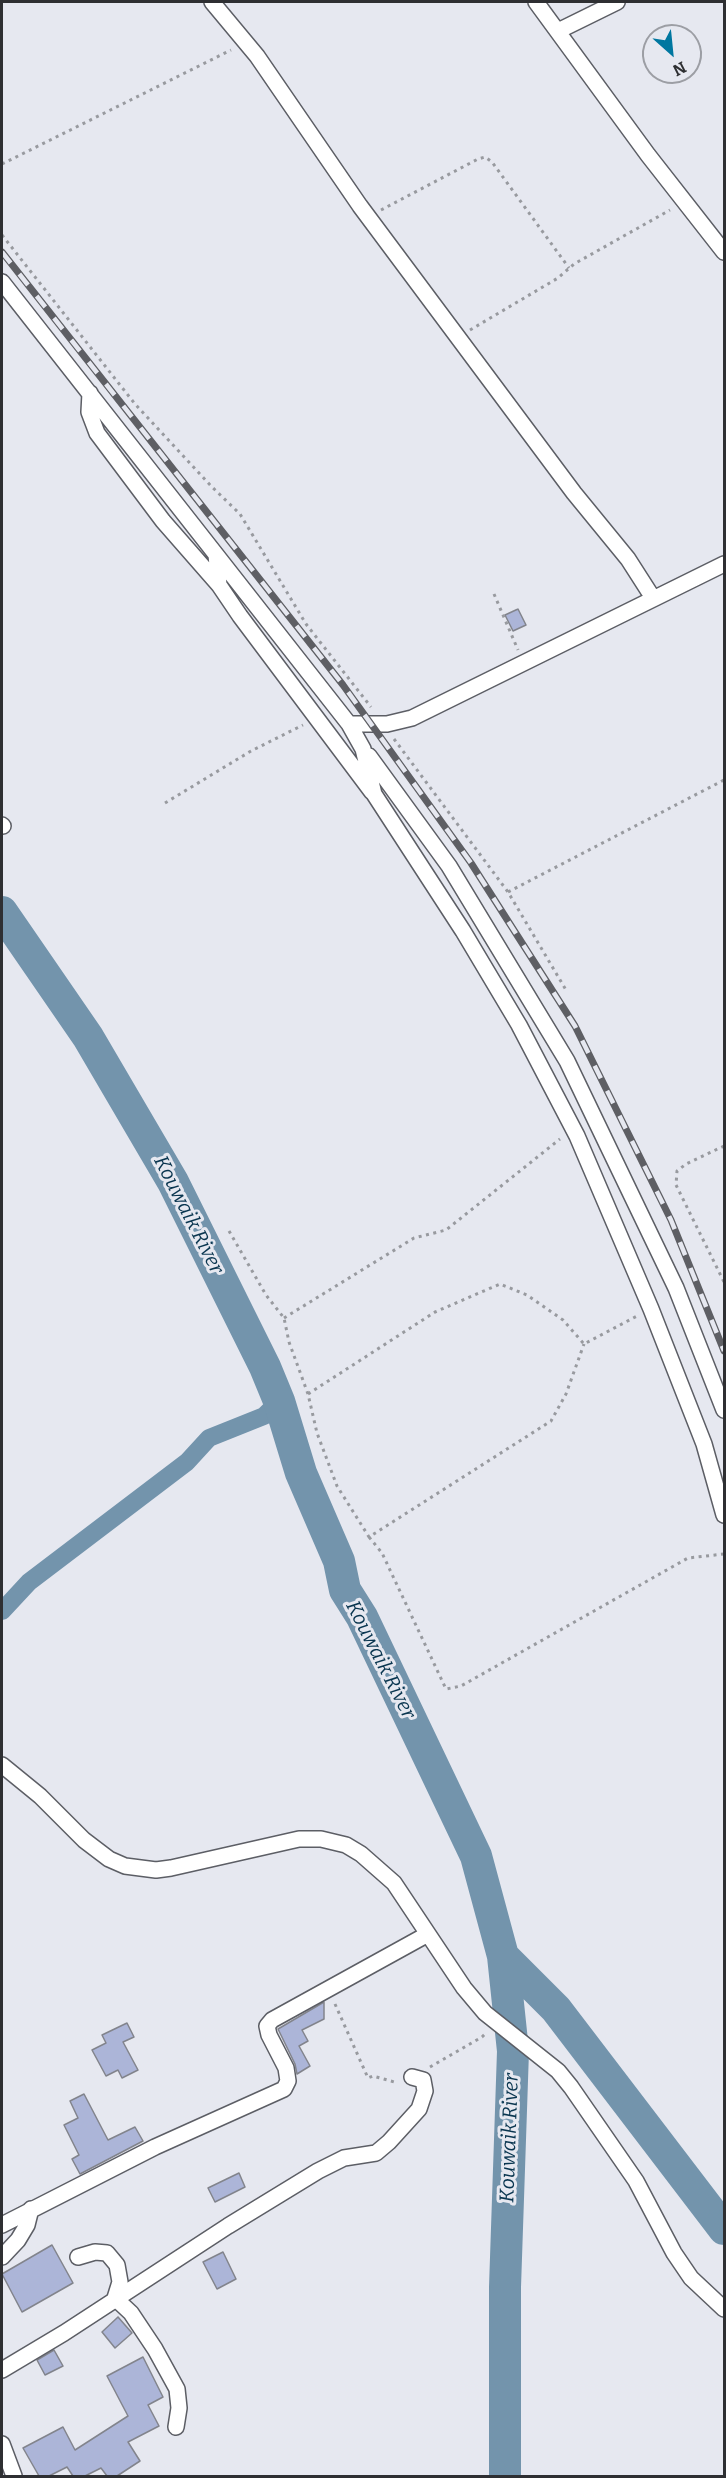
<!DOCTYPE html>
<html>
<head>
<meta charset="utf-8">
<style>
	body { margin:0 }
	#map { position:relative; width:726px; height:2478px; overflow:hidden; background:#e6e8f0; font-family:Bitter,serif }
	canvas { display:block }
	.frame { position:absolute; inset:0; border:3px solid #2e2f32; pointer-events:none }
	.north { position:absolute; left:642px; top:24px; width:60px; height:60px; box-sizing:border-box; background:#e6e8f0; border:2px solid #9c9ea4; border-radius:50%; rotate:153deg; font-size:16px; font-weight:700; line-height:24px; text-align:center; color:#2e2f32 }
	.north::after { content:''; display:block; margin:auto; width:21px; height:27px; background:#0077a0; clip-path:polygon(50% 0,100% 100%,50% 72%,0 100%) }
</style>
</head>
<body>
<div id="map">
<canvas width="726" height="2478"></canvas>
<div class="frame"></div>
<div class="north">N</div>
</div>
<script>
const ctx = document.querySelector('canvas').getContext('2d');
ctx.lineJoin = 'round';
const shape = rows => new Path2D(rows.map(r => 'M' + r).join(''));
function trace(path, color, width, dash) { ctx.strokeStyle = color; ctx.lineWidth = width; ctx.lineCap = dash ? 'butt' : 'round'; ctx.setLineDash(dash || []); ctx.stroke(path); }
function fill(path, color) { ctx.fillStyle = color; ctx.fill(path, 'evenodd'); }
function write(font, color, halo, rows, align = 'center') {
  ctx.font = font + ' Bitter,serif'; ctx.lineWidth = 6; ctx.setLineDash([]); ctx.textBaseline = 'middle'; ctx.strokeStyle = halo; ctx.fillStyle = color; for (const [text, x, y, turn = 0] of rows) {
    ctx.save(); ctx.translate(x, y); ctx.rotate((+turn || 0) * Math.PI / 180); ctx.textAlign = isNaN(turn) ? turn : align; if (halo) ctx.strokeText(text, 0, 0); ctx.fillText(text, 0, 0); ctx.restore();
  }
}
trace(shape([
	[2,1611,29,1582,187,1462,209,1438,264,1416,279,1401]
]), '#7394ac', 18);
trace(shape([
	[2,912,88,1037,173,1182,265,1367,279,1401,301,1473,339,1561,345,1590,362,1617,476,1856,503,1956,513,2051,505,2287,505,2476],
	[503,1956,556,2009,724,2229]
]), '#7394ac', 32);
const building = shape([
	[518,609,526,625,513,631,505,615,518,609],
	[324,2002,324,2019,302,2030,308,2041,299,2046,310,2066,297,2074,295,2064,278,2029,324,2002],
	[127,2023,134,2037,123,2042,138,2070,122,2078,118,2070,106,2076,92,2050,106,2043,102,2035,127,2023],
	[84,2094,108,2140,135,2127,143,2141,80,2174,72,2159,79,2155,64,2125,78,2118,70,2101,84,2094],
	[239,2173,245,2187,215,2202,208,2188,239,2173],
	[52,2245,73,2283,22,2312,2,2274,52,2245],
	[223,2252,236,2279,217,2289,203,2262,223,2252],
	[118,2317,132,2333,115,2348,102,2332,118,2317],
	[54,2350,63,2366,45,2375,37,2360,54,2350],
	[143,2357,163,2397,148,2405,159,2426,128,2442,140,2461,117,2476,107,2476,101,2468,85,2476,73,2476,67,2467,49,2476,39,2476,23,2448,63,2427,75,2450,128,2416,107,2376,143,2357]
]);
fill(building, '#acb5d8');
trace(building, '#82848c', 1.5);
const minor = shape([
	[212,2,257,56,360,206,574,493,628,559,653,598],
	[536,2,648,155,724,252],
	[558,31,617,2],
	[2,282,349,724],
	[90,393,89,412,97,433,163,521,219,585],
	[216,555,219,585,240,616,372,792],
	[724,564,412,718,387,724,349,724,363,749,374,794,463,931,519,1025,577,1136,651,1309,704,1444,724,1515],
	[369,756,449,866,567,1061,676,1288,724,1410],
	[2,825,3,826],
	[2,1765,40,1796,84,1840,109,1859,125,1866,156,1870,171,1868,299,1839,321,1839,346,1845,361,1854,394,1883,464,1988,485,2013,558,2071,571,2087,636,2181,674,2253,691,2278,724,2309],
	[2,2225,155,2147,284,2089,288,2081,286,2068,269,2035,267,2026,272,2020,428,1934],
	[2,2257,18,2240,27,2225,31,2209],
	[78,2257,95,2252,107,2253,117,2265,120,2282,115,2298],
	[115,2298,131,2313,155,2349,177,2389,179,2408,176,2427],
	[2,2370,64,2333,228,2226,318,2171,344,2158,376,2153,389,2142,419,2109,425,2091,423,2080,412,2077],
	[2,2444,14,2476]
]);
trace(minor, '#5c5e65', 18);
trace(shape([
	[2,164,231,50],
	[381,210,478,159,485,157,492,162,569,268],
	[2,235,135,404,212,487,240,514,306,624,371,707],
	[470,330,558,278,574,264,670,210],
	[494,594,518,650],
	[394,739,508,892,566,990],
	[165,803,251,751,303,725],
	[508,892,724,780],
	[724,1146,686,1164,677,1171,676,1185,724,1282],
	[229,1231,266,1295,284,1318,289,1342,308,1394,317,1433,337,1486,369,1537,551,1421,566,1394,584,1344],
	[284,1318,414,1238,446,1230,560,1139],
	[308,1394,435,1312,500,1284,527,1295,563,1320,584,1344,637,1316],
	[369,1537,382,1553,446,1689,461,1686,688,1558,724,1554],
	[335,2004,368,2078,373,2076,398,2083],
	[430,2067,482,2037,486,2033]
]), '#989a9f', 3, [3, 4.5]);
trace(minor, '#fff', 15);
const rail = shape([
	[2,252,343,685,471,863,575,1026,671,1220,724,1351]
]);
trace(rail, '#5e5f64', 7);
trace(rail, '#e6e8f0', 4.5, [14]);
write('italic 20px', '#09354f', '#e6e8f0', [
	["Kouwaik River",188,1215,63],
	["Kouwaik River",380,1660,63],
	["Kouwaik River",510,2138,-88]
]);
</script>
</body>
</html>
